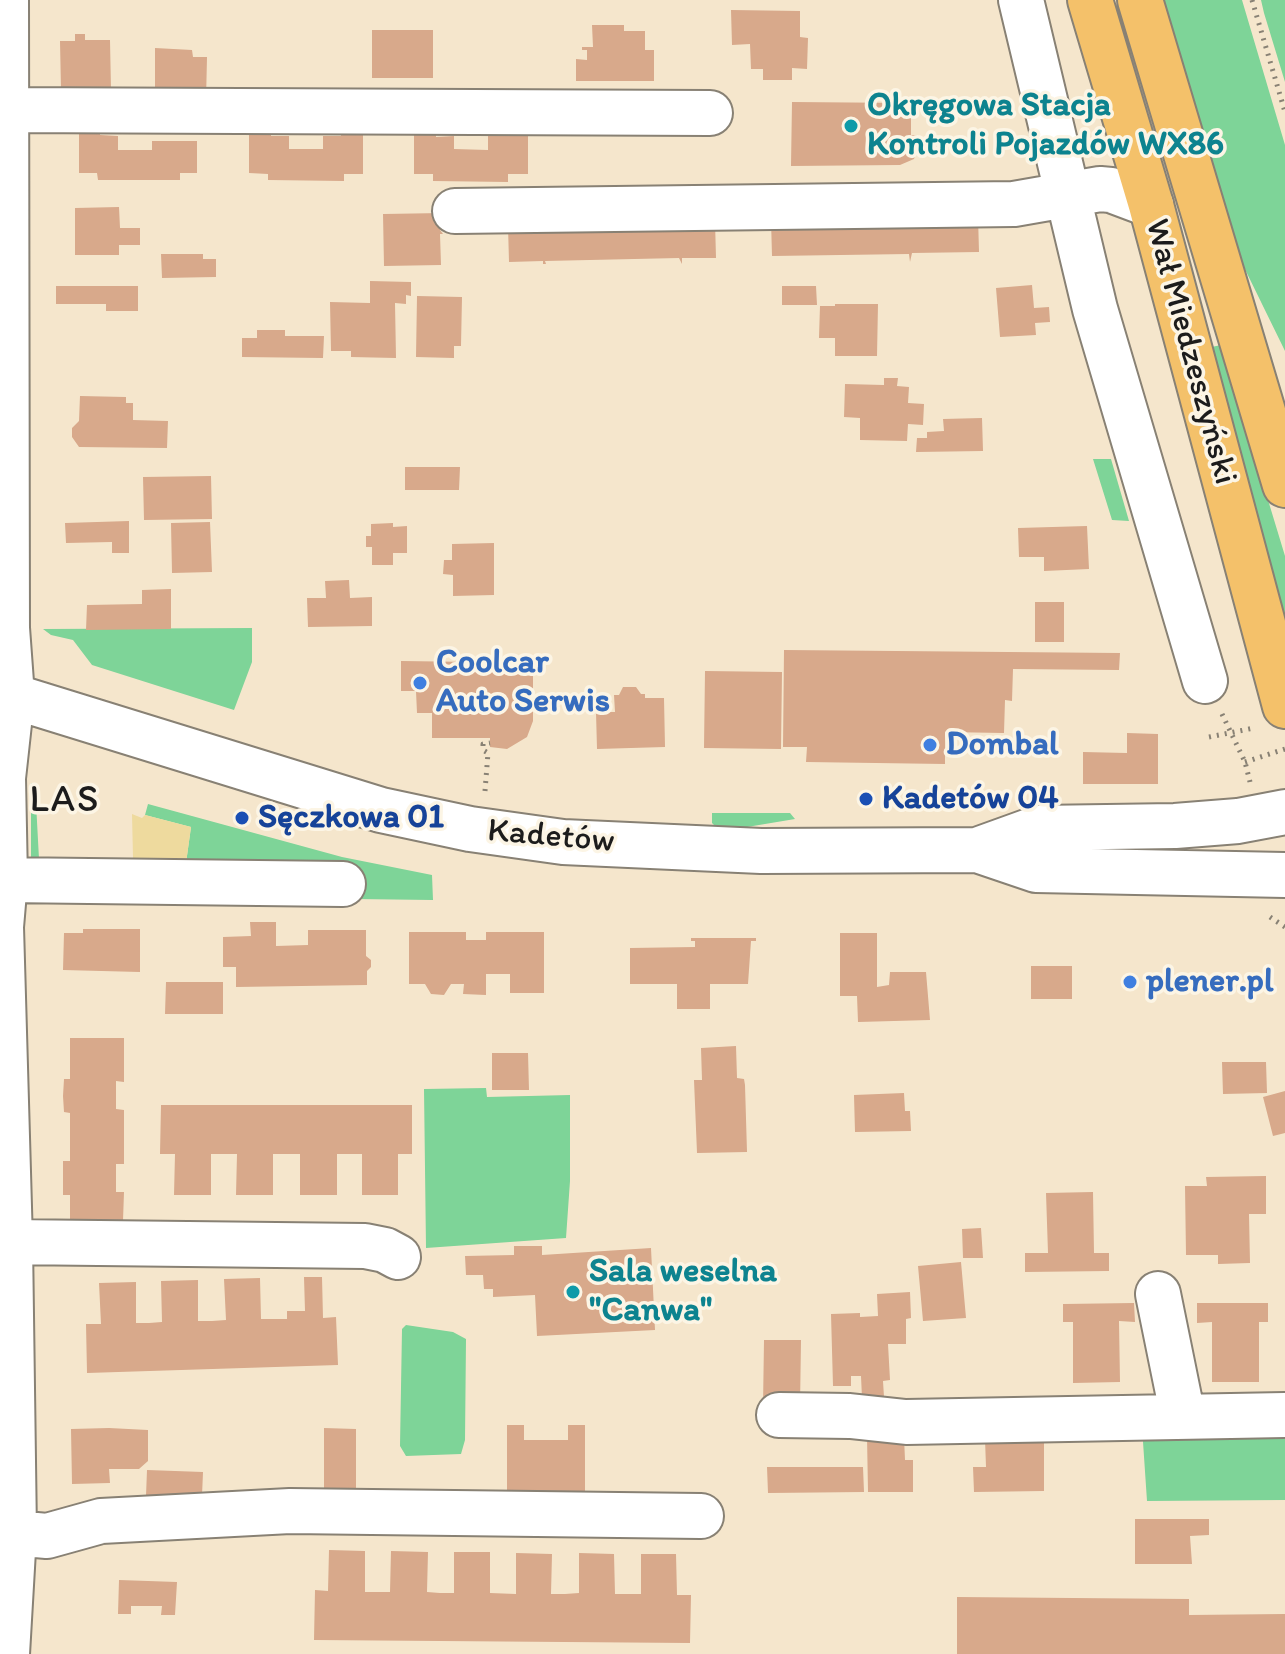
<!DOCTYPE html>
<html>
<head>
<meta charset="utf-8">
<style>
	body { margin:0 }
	canvas { display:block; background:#f5e6cc }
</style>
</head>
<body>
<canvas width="1285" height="1654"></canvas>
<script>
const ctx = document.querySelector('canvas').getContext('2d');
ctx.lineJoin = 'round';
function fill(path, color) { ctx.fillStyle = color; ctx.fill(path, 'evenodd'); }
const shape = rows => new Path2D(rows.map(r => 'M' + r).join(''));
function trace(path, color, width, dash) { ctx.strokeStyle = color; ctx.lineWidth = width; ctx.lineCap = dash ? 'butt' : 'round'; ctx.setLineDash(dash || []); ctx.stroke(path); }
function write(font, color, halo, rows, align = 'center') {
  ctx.font = font + ' Itim,sans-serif'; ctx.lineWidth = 7; ctx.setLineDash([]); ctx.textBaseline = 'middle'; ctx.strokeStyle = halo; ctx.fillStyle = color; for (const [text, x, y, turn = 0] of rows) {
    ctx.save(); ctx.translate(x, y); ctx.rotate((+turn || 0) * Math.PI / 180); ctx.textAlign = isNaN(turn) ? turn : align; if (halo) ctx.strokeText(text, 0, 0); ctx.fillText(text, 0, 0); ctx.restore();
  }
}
fill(shape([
	[1162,0,1242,0,1285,145,1285,351,1239,257],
	[1261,0,1285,0,1285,82,1264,13],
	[1221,345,1285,556,1285,627,1207,348],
	[1093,459,1111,459,1129,521,1112,520],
	[252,628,252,662,234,710,92,665,73,640,51,635,43,629],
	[31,783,35,784,39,859,133,861,133,858,186,863,191,827,145,815,148,804,342,857,432,875,433,900,355,899,31,859],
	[712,813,790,813,795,819,747,827,716,827,712,823],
	[486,1088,487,1097,570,1095,570,1181,566,1238,426,1248,424,1089],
	[406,1325,453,1332,466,1339,465,1440,461,1454,406,1456,400,1446,402,1329],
	[1285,1423,1285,1500,1147,1501,1142,1427]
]), '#7ed498');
fill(shape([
	[132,814,142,818,145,815,191,827,186,863,133,858]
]), '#eeda9e');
fill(shape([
	[731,10,800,11,800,37,808,38,807,69,792,68,792,80,763,80,763,69,751,69,750,44,732,45],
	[592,25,624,25,624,31,645,31,645,50,654,50,654,81,576,81,576,59,587,60,587,50,582,50,582,47,593,47],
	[372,30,433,30,433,78,372,78],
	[75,34,85,34,85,40,110,40,111,90,61,90,60,41,75,41],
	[155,48,192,50,193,57,207,57,206,101,155,93],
	[792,102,911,103,911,135,919,135,919,146,914,159,900,165,791,166],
	[79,131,100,131,100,135,118,136,118,150,152,150,152,141,197,141,197,173,180,173,180,180,98,180,97,173,79,173],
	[249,131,271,131,271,136,289,136,289,149,323,149,323,136,341,136,341,132,363,132,363,174,344,174,344,181,268,180,268,174,249,173],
	[414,132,436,132,436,137,454,136,454,149,488,150,488,136,506,136,506,132,528,132,528,174,508,174,508,182,433,181,433,174,414,174],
	[119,207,120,228,140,228,140,245,119,245,119,255,75,255,75,208],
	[443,213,440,217,440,230,443,234,440,234,441,265,384,266,383,214],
	[978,216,979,252,912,253,910,262,909,254,772,256,771,220],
	[715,221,716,258,682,258,682,264,679,258,545,261,546,264,543,264,543,261,509,262,508,226],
	[161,254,203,254,203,259,216,259,216,277,162,278],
	[370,281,411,282,411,296,406,295,406,304,395,303,396,358,351,357,351,351,331,351,330,302,370,303],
	[1032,285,1034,308,1049,307,1050,322,1035,323,1036,335,1000,337,996,288],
	[56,286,138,286,138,311,106,311,106,304,56,304],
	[782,286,816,286,817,305,782,305],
	[417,296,462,297,461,346,454,346,454,358,416,357],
	[835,304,878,304,877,356,835,356,835,338,819,338,820,306,835,306],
	[257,330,285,330,285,336,324,336,323,358,242,357,242,338,257,338],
	[884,378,898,378,897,386,909,387,908,403,924,404,923,425,908,424,907,441,860,440,860,418,844,417,845,384,884,385],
	[80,396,126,397,126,403,133,403,133,420,168,421,167,448,79,447,72,437,72,428,79,421],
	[982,418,983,451,916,452,917,438,927,438,927,432,944,431,943,419],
	[405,467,460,467,459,490,405,490],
	[211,476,212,519,144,520,143,477],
	[129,521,129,553,112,553,112,542,66,543,65,523],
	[210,522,212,572,172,573,171,523],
	[393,523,393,527,407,526,407,553,393,553,393,565,372,565,372,547,366,547,366,536,371,536,371,524],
	[1087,526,1089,569,1044,571,1044,557,1019,557,1018,528],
	[494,543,494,595,453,596,453,575,443,574,444,560,452,560,452,544],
	[349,580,350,598,372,597,372,626,308,627,307,598,326,598,325,581],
	[171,589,171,629,86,630,87,605,142,604,142,590],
	[1035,602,1064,602,1064,642,1035,642],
	[784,650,1120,653,1119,670,1013,669,1012,701,1005,700,1004,733,945,732,945,764,806,762,807,747,783,747],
	[401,661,475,662,475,667,533,667,533,721,527,737,507,749,490,747,490,738,432,738,432,713,417,713,416,691,401,691],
	[705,671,782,672,781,749,704,748],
	[623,687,636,687,641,694,645,694,645,698,664,698,665,747,597,749,596,712,615,712,614,695,619,695],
	[1127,733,1158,734,1158,784,1083,784,1083,752,1127,753],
	[250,922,276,922,276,946,308,945,308,930,366,930,366,956,371,960,371,967,367,971,367,985,236,987,236,967,223,967,223,937,251,936],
	[83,929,140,929,140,972,63,970,64,933,83,933],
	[409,932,466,932,466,940,486,940,486,932,544,932,544,993,510,993,510,974,486,974,486,995,463,994,464,984,451,984,444,995,431,994,425,984,409,984],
	[840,933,877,933,877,987,889,985,890,972,926,972,930,1020,858,1022,857,996,840,996],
	[691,938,756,938,756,941,751,941,748,984,710,984,710,1009,677,1009,677,984,630,984,630,948,695,947,695,941,691,941],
	[1031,966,1072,966,1072,999,1031,999],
	[166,982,223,982,223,1014,165,1014],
	[70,1038,124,1038,124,1082,116,1081,116,1109,124,1110,124,1164,116,1164,116,1192,124,1192,123,1221,70,1221,70,1195,63,1195,63,1161,70,1161,70,1113,64,1112,63,1096,64,1079,70,1079],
	[736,1046,737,1078,744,1079,745,1085,747,1152,697,1153,694,1080,702,1080,701,1048],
	[492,1053,528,1053,529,1090,492,1090],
	[1222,1062,1266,1062,1267,1093,1223,1094],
	[1285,1091,1285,1133,1273,1136,1263,1097],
	[904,1093,905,1111,910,1111,911,1131,855,1132,854,1095],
	[161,1105,412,1105,412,1154,398,1154,398,1195,362,1195,362,1154,337,1154,337,1195,300,1195,300,1154,273,1154,273,1195,236,1195,237,1154,211,1154,211,1195,174,1195,175,1154,160,1154],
	[1266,1176,1266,1214,1249,1214,1250,1263,1218,1264,1218,1255,1186,1255,1185,1186,1207,1186,1206,1177],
	[1093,1192,1094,1253,1109,1253,1109,1271,1025,1272,1025,1253,1048,1253,1046,1193],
	[981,1228,983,1258,963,1258,962,1229],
	[514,1246,542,1246,542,1255,651,1248,655,1330,537,1336,535,1295,493,1297,493,1289,484,1289,483,1275,466,1275,465,1256,514,1255],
	[961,1262,966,1318,923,1321,918,1266],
	[304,1277,322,1277,323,1318,336,1317,338,1365,87,1373,86,1324,101,1324,99,1283,136,1282,136,1323,149,1323,162,1322,161,1281,198,1280,198,1321,212,1321,226,1320,224,1279,260,1278,261,1319,287,1319,287,1311,305,1311],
	[910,1292,911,1318,906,1319,906,1344,888,1344,890,1380,883,1381,884,1397,862,1398,861,1376,851,1376,851,1386,833,1386,831,1314,860,1313,860,1317,878,1316,877,1294],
	[1134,1303,1135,1322,1119,1321,1120,1382,1073,1383,1073,1322,1063,1322,1063,1304],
	[1197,1303,1268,1303,1268,1322,1259,1322,1259,1382,1212,1382,1212,1322,1197,1323],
	[764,1340,801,1340,800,1407,763,1406],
	[507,1425,524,1425,524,1440,568,1440,568,1425,585,1425,585,1493,507,1493],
	[109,1428,148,1430,148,1461,139,1469,109,1469,110,1483,72,1484,71,1429],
	[324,1428,356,1429,356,1489,324,1488],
	[867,1436,904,1437,905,1460,913,1460,913,1492,868,1492],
	[985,1439,1044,1439,1044,1491,974,1492,973,1467,986,1467],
	[767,1467,863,1467,864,1492,768,1493],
	[147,1470,203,1472,202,1496,146,1496],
	[1135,1519,1209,1519,1209,1535,1190,1536,1192,1564,1135,1564],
	[329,1550,365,1551,365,1592,390,1592,391,1551,428,1552,427,1592,440,1593,454,1593,454,1552,490,1552,490,1593,516,1594,516,1553,552,1554,551,1594,565,1594,579,1593,579,1553,614,1554,615,1594,641,1594,641,1554,676,1554,677,1595,691,1595,690,1643,314,1640,315,1590,328,1591],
	[119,1580,177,1582,175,1615,161,1615,162,1606,131,1606,131,1614,118,1614],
	[957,1597,1189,1599,1189,1615,1285,1614,1285,1654,957,1654]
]), '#d8a98b');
const minor = shape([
	[6,0,7,628,12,696,3,778,5,880,1,927,10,1242,14,1533,7,1654],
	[1021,0,1095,309,1205,681],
	[5,110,710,113],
	[455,211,1014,204,1100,189,1111,190,1151,205],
	[0,695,12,696,381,810,470,829,563,842,761,851,977,850,1036,870,1285,875],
	[977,850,1038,828,1175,826,1238,821,1285,812],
	[5,880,343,884],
	[10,1242,365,1246,385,1250,398,1257],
	[1158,1294,1183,1417],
	[779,1415,850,1416,906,1422,1285,1415],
	[14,1533,47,1536,101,1521,290,1511,701,1516]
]);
const major = shape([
	[1090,0,1151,205,1285,706],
	[1140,0,1285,485]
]);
trace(minor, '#888174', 48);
trace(major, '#888174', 48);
trace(shape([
	[1252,0,1285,112],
	[1222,714,1245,762,1250,782],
	[1209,737,1254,728],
	[1245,762,1285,749],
	[485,791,488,753,483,750,483,744,490,743],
	[1270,917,1285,927]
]), '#888174', 5, [2, 6]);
trace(minor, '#fff', 44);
trace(major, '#f4c16a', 44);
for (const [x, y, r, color] of [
	[851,126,8,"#0f9aa8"],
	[420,683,8,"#3f7fe0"],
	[930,745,8,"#3f7fe0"],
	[866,799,8,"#1a4fb4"],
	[242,818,8,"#1a4fb4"],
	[1130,982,8,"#3f7fe0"],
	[573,1292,8,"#0f9aa8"]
]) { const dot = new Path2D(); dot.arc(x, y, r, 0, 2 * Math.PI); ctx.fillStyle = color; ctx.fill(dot); trace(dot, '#fcf5e5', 3); }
write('bold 34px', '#0d838f', '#fcf5e5', [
	["Okręgowa Stacja",867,106],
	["Kontroli Pojazdów WX86",867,145],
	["Sala weselna",589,1272],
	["\"Canwa\"",589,1311]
], 'left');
write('34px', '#1c1c1c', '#fcf5e5', [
	["Wał Miedzeszyński",1190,352,75],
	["Kadetów",551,837,5]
]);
write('bold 34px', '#366cbe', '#fcf5e5', [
	["Coolcar",436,663],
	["Auto Serwis",436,702],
	["Dombal",946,745],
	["plener.pl",1146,982]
], 'left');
write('bold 34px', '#164399', '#fcf5e5', [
	["Kadetów 04",882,799],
	["Sęczkowa 01",258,818]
], 'left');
ctx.letterSpacing = '2px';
write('38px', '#1c1c1c', '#fcf5e5', [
	["LAS",65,801]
]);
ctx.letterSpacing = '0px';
</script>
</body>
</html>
